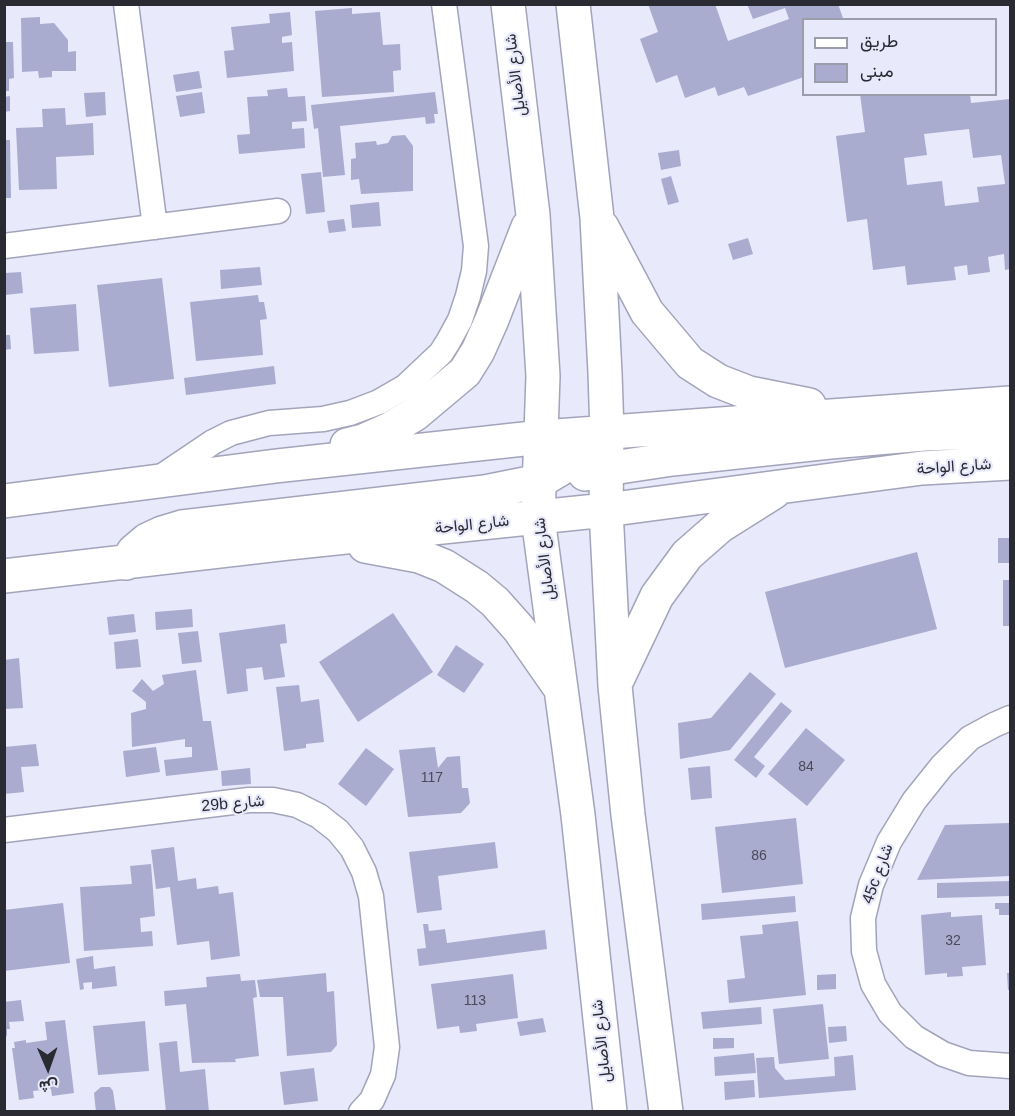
<!DOCTYPE html>
<html>
<head>
<meta charset="utf-8">
<style>
	body { margin:0 }
	#map { position:relative; width:1015px; height:1116px; overflow:hidden; background:#e8e9fb; font-family:Helvetica,Vazirmatn,sans-serif }
	canvas { display:block }
	.frame { position:absolute; inset:0; border:6px solid #2a2a33; pointer-events:none }
	.legend { position:absolute; left:802px; top:18px; width:195px; height:78px; box-sizing:border-box; background:#e8e9fb; border:2px solid #9c9dab; margin:0; padding:8px 10px; list-style:none; font-size:18px; color:#2a2a33 }
	.legend li { display:flex; align-items:center; gap:12px; height:30px }
	.legend b { width:30px; border:2px solid #9c9dab }
	.north { position:absolute; left:18px; top:1038px; width:60px; height:60px; -webkit-text-stroke:4px #e8e9fb; paint-order:stroke; rotate:178deg; font-size:16px; font-weight:700; line-height:24px; text-align:center; color:#2a2a33 }
	.north::after { content:''; display:block; margin:auto; width:21px; height:27px; background:#2a2a33; clip-path:polygon(50% 0,100% 100%,50% 72%,0 100%) }
</style>
</head>
<body>
<div id="map">
<canvas width="1015" height="1116"></canvas>
<div class="frame"></div>
<ul class="legend">
<li><b style="height:8px;background:#fff"></b>طريق</li>
<li><b style="height:16px;background:#a9acce"></b>مبنى</li>
</ul>
<div class="north">ش</div>
</div>
<script>
const ctx = document.querySelector('canvas').getContext('2d');
ctx.lineJoin = 'round';
function fill(path, color) { ctx.fillStyle = color; ctx.fill(path, 'evenodd'); }
const shape = rows => new Path2D(rows.map(r => 'M' + r).join(''));
function trace(path, color, width, dash) { ctx.strokeStyle = color; ctx.lineWidth = width; ctx.lineCap = dash ? 'butt' : 'round'; ctx.setLineDash(dash || []); ctx.stroke(path); }
function write(font, color, halo, rows, align = 'center') {
  ctx.font = font + ' Helvetica,Vazirmatn,sans-serif'; ctx.lineWidth = 4.5; ctx.setLineDash([]); ctx.textBaseline = 'middle'; ctx.strokeStyle = halo; ctx.fillStyle = color; for (const [text, x, y, turn = 0] of rows) {
    ctx.save(); ctx.translate(x, y); ctx.rotate((+turn || 0) * Math.PI / 180); ctx.textAlign = isNaN(turn) ? turn : align; if (halo) ctx.strokeText(text, 0, 0); ctx.fillText(text, 0, 0); ctx.restore();
  }
}
fill(shape([
	[648,4,715,4,728,41,789,19,785,8,753,19,747,4,838,4,843,18,838,20,804,20,804,77,748,96,744,87,718,96,715,87,685,98,677,75,656,83,640,39,658,32],
	[352,8,352,14,380,12,383,45,400,44,401,70,393,71,394,92,322,97,315,11],
	[290,12,292,35,282,37,282,43,292,42,294,71,227,78,224,51,234,50,231,27,270,23,269,14],
	[40,17,40,24,54,23,68,40,68,52,76,51,76,71,52,71,52,77,39,78,38,71,22,72,21,18],
	[4,42,13,42,14,78,9,79,9,91,4,91],
	[199,71,202,88,176,92,173,75],
	[287,88,288,97,305,96,307,121,292,122,292,129,304,128,305,148,239,154,237,135,250,134,247,97,268,96,267,90],
	[105,92,106,115,86,117,84,93],
	[202,92,205,113,180,117,176,96],
	[435,92,438,114,434,114,435,123,426,124,425,117,340,126,345,175,323,177,318,128,314,129,311,105],
	[860,94,970,94,971,103,1010,99,1010,269,1005,270,1004,254,988,257,990,272,968,275,967,265,954,267,956,280,907,285,905,266,873,270,867,219,847,222,836,136,865,132],
	[969,129,973,158,1001,155,1005,184,977,187,979,202,945,206,942,181,907,185,904,158,927,155,924,134],
	[10,96,10,111,4,112,4,97],
	[65,108,66,125,93,123,94,155,56,157,57,189,19,190,16,128,43,127,42,109],
	[405,135,413,146,413,191,361,194,359,179,351,180,351,159,356,158,355,143,376,141,377,145,388,143,392,136],
	[4,140,10,140,11,198,4,198],
	[679,150,681,166,661,170,658,153],
	[321,172,325,212,306,214,301,174],
	[671,176,679,202,668,205,661,179],
	[379,202,381,226,352,228,350,205],
	[344,219,346,231,329,233,327,221],
	[748,238,753,254,733,260,728,244],
	[260,267,262,285,221,289,220,270],
	[21,272,23,293,5,295,5,273],
	[162,278,174,379,109,387,97,285],
	[258,295,259,302,264,302,267,319,260,320,263,355,196,361,190,302],
	[76,304,79,351,34,354,30,308],
	[4,335,10,335,11,349,4,350],
	[274,366,276,384,186,395,184,378],
	[998,538,1010,538,1010,563,998,563],
	[917,552,937,629,785,668,765,592],
	[1003,580,1010,580,1010,626,1003,626],
	[192,609,193,627,156,630,155,612],
	[393,613,433,672,358,722,319,662],
	[134,614,136,632,109,635,107,617],
	[285,624,287,643,280,644,285,677,264,680,262,667,246,669,248,691,227,694,219,633],
	[198,631,202,662,182,664,178,633],
	[138,639,141,667,116,669,114,642],
	[456,645,484,664,464,693,437,675],
	[19,658,23,708,4,709,4,660],
	[196,670,203,721,211,721,218,770,166,776,164,760,192,757,192,747,185,747,185,739,132,747,131,713,146,709,146,702,132,691,142,679,153,691,164,684,162,675],
	[750,672,776,694,730,750,680,759,678,723,711,718],
	[299,685,301,702,319,699,324,742,306,744,306,748,284,751,276,687],
	[781,702,792,711,754,757,765,766,756,778,734,760],
	[806,728,845,760,807,806,768,774],
	[36,744,39,766,21,767,24,792,4,794,4,747],
	[156,747,160,772,126,777,123,751],
	[435,747,438,768,447,757,460,756,462,788,468,788,470,803,461,813,408,817,399,750],
	[366,748,394,769,366,806,338,784],
	[710,766,712,798,691,800,688,768],
	[250,768,251,784,222,786,221,771],
	[796,818,803,884,722,893,715,827],
	[1010,823,1010,876,917,880,945,825],
	[495,842,498,868,438,876,442,910,417,913,409,852],
	[174,847,178,881,196,878,197,889,218,886,219,894,233,892,240,956,211,960,209,941,177,945,170,887,156,889,151,850],
	[151,864,155,916,140,918,141,932,152,931,153,946,84,951,80,887,132,884,130,866],
	[1010,881,1010,896,937,898,937,883],
	[795,896,796,912,702,920,701,904],
	[63,903,70,963,4,971,4,910],
	[995,903,1010,903,1010,915,999,915,999,909,995,909],
	[951,912,951,917,982,915,986,965,962,967,963,976,947,977,947,973,925,975,921,915],
	[798,921,806,995,729,1003,727,980,745,978,740,936,763,934,762,925],
	[423,924,428,924,429,931,445,929,447,943,545,930,547,949,419,966,417,949,426,948],
	[93,956,94,969,115,966,117,986,92,989,92,982,83,983,84,989,80,990,76,959],
	[326,973,327,992,334,991,337,1045,331,1052,287,1056,283,997,260,997,257,980],
	[1007,973,1010,973,1010,990,1008,990],
	[240,974,241,981,255,980,257,997,253,998,259,1056,235,1059,236,1062,192,1063,186,1004,165,1006,164,991,207,987,206,977],
	[513,974,518,1018,476,1024,477,1031,460,1033,459,1026,437,1029,431,984],
	[836,974,836,989,817,990,817,975],
	[21,1000,24,1021,9,1022,10,1029,7,1029,7,1036,4,1037,4,1002],
	[823,1004,829,1059,779,1064,773,1009],
	[761,1007,762,1024,703,1029,701,1012],
	[543,1018,546,1032,520,1036,517,1022],
	[65,1020,74,1093,52,1096,51,1089,33,1091,34,1098,19,1100,12,1048,15,1048,14,1042,26,1040,26,1043,47,1040,45,1022],
	[145,1021,149,1071,98,1075,93,1026],
	[846,1026,847,1041,829,1043,828,1027],
	[713,1038,734,1038,734,1048,713,1049],
	[177,1041,180,1072,205,1069,209,1112,166,1112,159,1043],
	[754,1053,756,1073,715,1076,714,1057],
	[853,1055,856,1090,759,1098,756,1058,774,1057,775,1068,785,1080,835,1076,834,1057],
	[314,1068,318,1101,284,1105,280,1072],
	[754,1080,755,1097,725,1100,724,1082],
	[101,1087,110,1087,113,1091,116,1112,96,1112,94,1093]
]), '#a9acce');
const street = shape([
	[126,4,155,227],
	[4,246,278,211],
	[158,479,213,442,231,433,269,423,323,419,350,413,379,402,405,387,441,353,448,342,460,320,468,296,474,271,476,246,444,4],
	[1010,718,994,725,970,738,942,766,914,801,889,842,871,885,863,918,864,951,873,984,890,1013,914,1037,943,1054,969,1063,1010,1066],
	[4,830,249,800,273,800,297,805,319,816,338,831,352,848,364,872,371,896,387,1047,383,1075,372,1100,361,1112]
]);
const secondary = shape([
	[508,4,533,215,543,376,538,518,578,815,610,1112],
	[573,4,597,218,605,373,607,432,606,510,615,686,628,815,666,1112],
	[602,227,647,312,690,363,718,381,749,393,809,405],
	[347,445,363,441,390,429,415,414,465,372,478,351,491,322,528,227],
	[585,474,606,469,672,459,830,442,924,434,1010,431],
	[4,501,276,466,542,437,1010,403],
	[365,546,419,556,444,566,477,587,495,602,519,629,558,685],
	[126,563,134,551,147,540,162,533,182,527,485,492,540,481,574,461,607,432],
	[4,576,288,543,606,510,922,468,1010,463],
	[617,680,657,596,687,555,720,526,774,492]
]);
trace(street, '#a3a4ba', 27);
trace(secondary, '#a3a4ba', 36);
trace(street, '#fff', 24);
trace(secondary, '#fff', 33);
write('14px', '#4a4a5a', null, [
	["84",806,767],
	["117",432,778],
	["86",759,856],
	["32",953,941],
	["113",475,1001]
]);
write('16px', '#2a2a33', '#e8e9fb', [
	["شارع الأصايل",516,75,-97],
	["شارع الواحة",954,467,-4],
	["شارع الواحة",472,525,-6],
	["شارع الأصايل",545,559,-97],
	["29b شارع",233,804,-5],
	["45c شارع",878,874,-70],
	["شارع الأصايل",602,1041,-96]
]);
</script>
</body>
</html>
